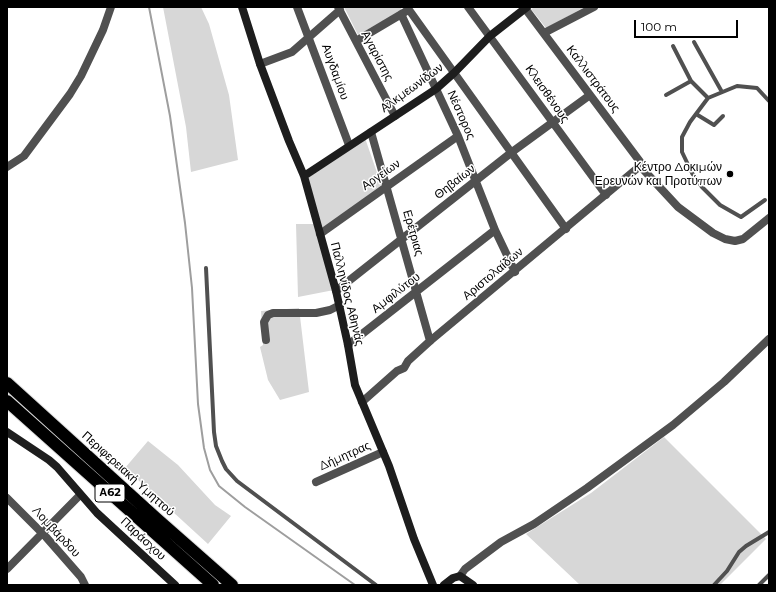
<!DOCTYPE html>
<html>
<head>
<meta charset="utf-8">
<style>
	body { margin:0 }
	#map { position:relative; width:776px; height:592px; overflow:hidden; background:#fff; font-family:Montserrat,sans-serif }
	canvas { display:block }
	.frame { position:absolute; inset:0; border:8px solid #000; pointer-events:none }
	.scale { position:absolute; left:634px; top:20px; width:104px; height:18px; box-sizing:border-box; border:2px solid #000; border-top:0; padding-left:5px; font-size:12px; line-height:14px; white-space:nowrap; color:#000; -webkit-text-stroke:3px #fff; paint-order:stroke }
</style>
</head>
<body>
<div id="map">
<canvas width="776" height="592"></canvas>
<div class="frame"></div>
<div class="scale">100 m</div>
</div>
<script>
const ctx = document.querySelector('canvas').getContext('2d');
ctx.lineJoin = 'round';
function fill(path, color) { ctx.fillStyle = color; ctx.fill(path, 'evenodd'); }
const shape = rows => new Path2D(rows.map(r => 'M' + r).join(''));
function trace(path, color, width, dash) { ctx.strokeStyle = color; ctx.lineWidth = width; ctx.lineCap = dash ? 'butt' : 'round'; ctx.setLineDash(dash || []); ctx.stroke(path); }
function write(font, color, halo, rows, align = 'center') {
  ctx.font = font + ' Montserrat,sans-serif'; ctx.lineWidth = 3; ctx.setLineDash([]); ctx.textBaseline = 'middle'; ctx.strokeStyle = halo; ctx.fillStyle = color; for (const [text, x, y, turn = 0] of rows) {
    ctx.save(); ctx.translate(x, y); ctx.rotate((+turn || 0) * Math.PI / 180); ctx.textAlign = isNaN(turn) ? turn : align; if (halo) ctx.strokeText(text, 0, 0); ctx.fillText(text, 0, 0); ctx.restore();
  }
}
fill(shape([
	[163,7,201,7,209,24,229,95,238,160,191,172,186,127],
	[344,7,400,7,402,10,358,35],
	[535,7,585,7,546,28,531,9],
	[365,138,382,187,321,229,308,178],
	[296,224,315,224,334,290,298,297],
	[299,308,309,392,280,400,268,380,260,347,263,345,261,311],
	[664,437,766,539,720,585,580,585,526,534,591,493],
	[148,441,178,465,215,505,231,516,208,544,125,468]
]), '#d7d7d7');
trace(shape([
	[149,7,170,116,185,223,192,288,198,404,204,448,210,470,219,486,245,507,355,585]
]), '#9e9e9e', 2);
const highway = shape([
	[7,383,157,519,232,585],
	[7,401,213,585]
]);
trace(highway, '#dbdbdb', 14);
trace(shape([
	[694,42,722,92],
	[673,46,691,81,708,98],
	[666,95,691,81],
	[696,114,714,125,723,116],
	[765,200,741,217,720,205,702,187,692,173,682,152,682,137,690,122,708,98,737,86,757,88,769,101],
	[206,268,214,432,216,446,222,461,226,469,237,481,376,585],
	[714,585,727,571,739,552,746,546,769,532],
	[759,585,769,575]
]), '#505050', 4);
trace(shape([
	[297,7,349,145],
	[338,7,395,116],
	[407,7,566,229],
	[468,7,606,195],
	[524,7,641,163,640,166],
	[401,14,458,136,495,230,515,272],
	[544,33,594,7],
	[356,41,405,12],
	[260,64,292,52,340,10],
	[371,132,430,341],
	[640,166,678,207,713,233,725,239,735,241,743,239,769,218],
	[7,167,24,156,70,94,81,76,103,30,111,7],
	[320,234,458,136],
	[336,291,512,152,590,95],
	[266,340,264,322,268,315,273,313,316,313,330,310,340,305],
	[348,345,495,230],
	[362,402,397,371,404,368,408,361,430,341,640,166],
	[316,482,383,452],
	[7,498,46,537,81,577,85,585],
	[7,569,80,495],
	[460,576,465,569,501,542,534,524,587,488,673,425,724,382,769,339]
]), '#505050', 8);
trace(shape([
	[242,7,260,64,289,141,304,176,336,291,348,345,355,385,389,466,414,539,433,585],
	[304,176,436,89,454,73,490,36,527,7],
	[7,432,49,460,57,467,97,513,175,585],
	[444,585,453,578,460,576,473,585]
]), '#1d1d1d', 8);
trace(highway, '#000', 12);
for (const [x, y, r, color] of [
	[730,174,4,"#000"]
]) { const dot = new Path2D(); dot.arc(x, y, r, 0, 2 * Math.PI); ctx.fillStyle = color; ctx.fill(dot); trace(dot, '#fff', 1.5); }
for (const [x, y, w] of [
	[110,493,30]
]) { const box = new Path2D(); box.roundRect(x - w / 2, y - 9, w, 18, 3); ctx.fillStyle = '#fff'; ctx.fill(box); trace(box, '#000', 1); }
write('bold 11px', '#000', null, [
	["Α62",110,493]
]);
write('12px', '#000', '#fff', [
	["Αγαρίστης",377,56,62],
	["Αυγδαμίου",335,72,70],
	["Καλλιστράτους",593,79,53],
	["Αλκμεωνίδων",412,88,-36],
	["Κλεισθένους",547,94,55],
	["Νέστορος",461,115,66],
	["Αργείων",381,175,-35],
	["Θηβαίων",455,182,-38],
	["Ερέτριας",413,233,74],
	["Αριστολαίδων",493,274,-40],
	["Αμφιλύτου",396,293,-38],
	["Παλληνίδος Αθηνάς",347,294,76],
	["Δήμητρας",345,456,-24],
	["Περιφερειακή Υμηττού",128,474,42],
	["Λομβάρδου",56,532,47],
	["Παράσχου",143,539,43]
]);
write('12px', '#000', '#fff', [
	["Κέντρο Δοκιμών",722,167],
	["Ερευνών και Προτύπων",722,181]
], 'right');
</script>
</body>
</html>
